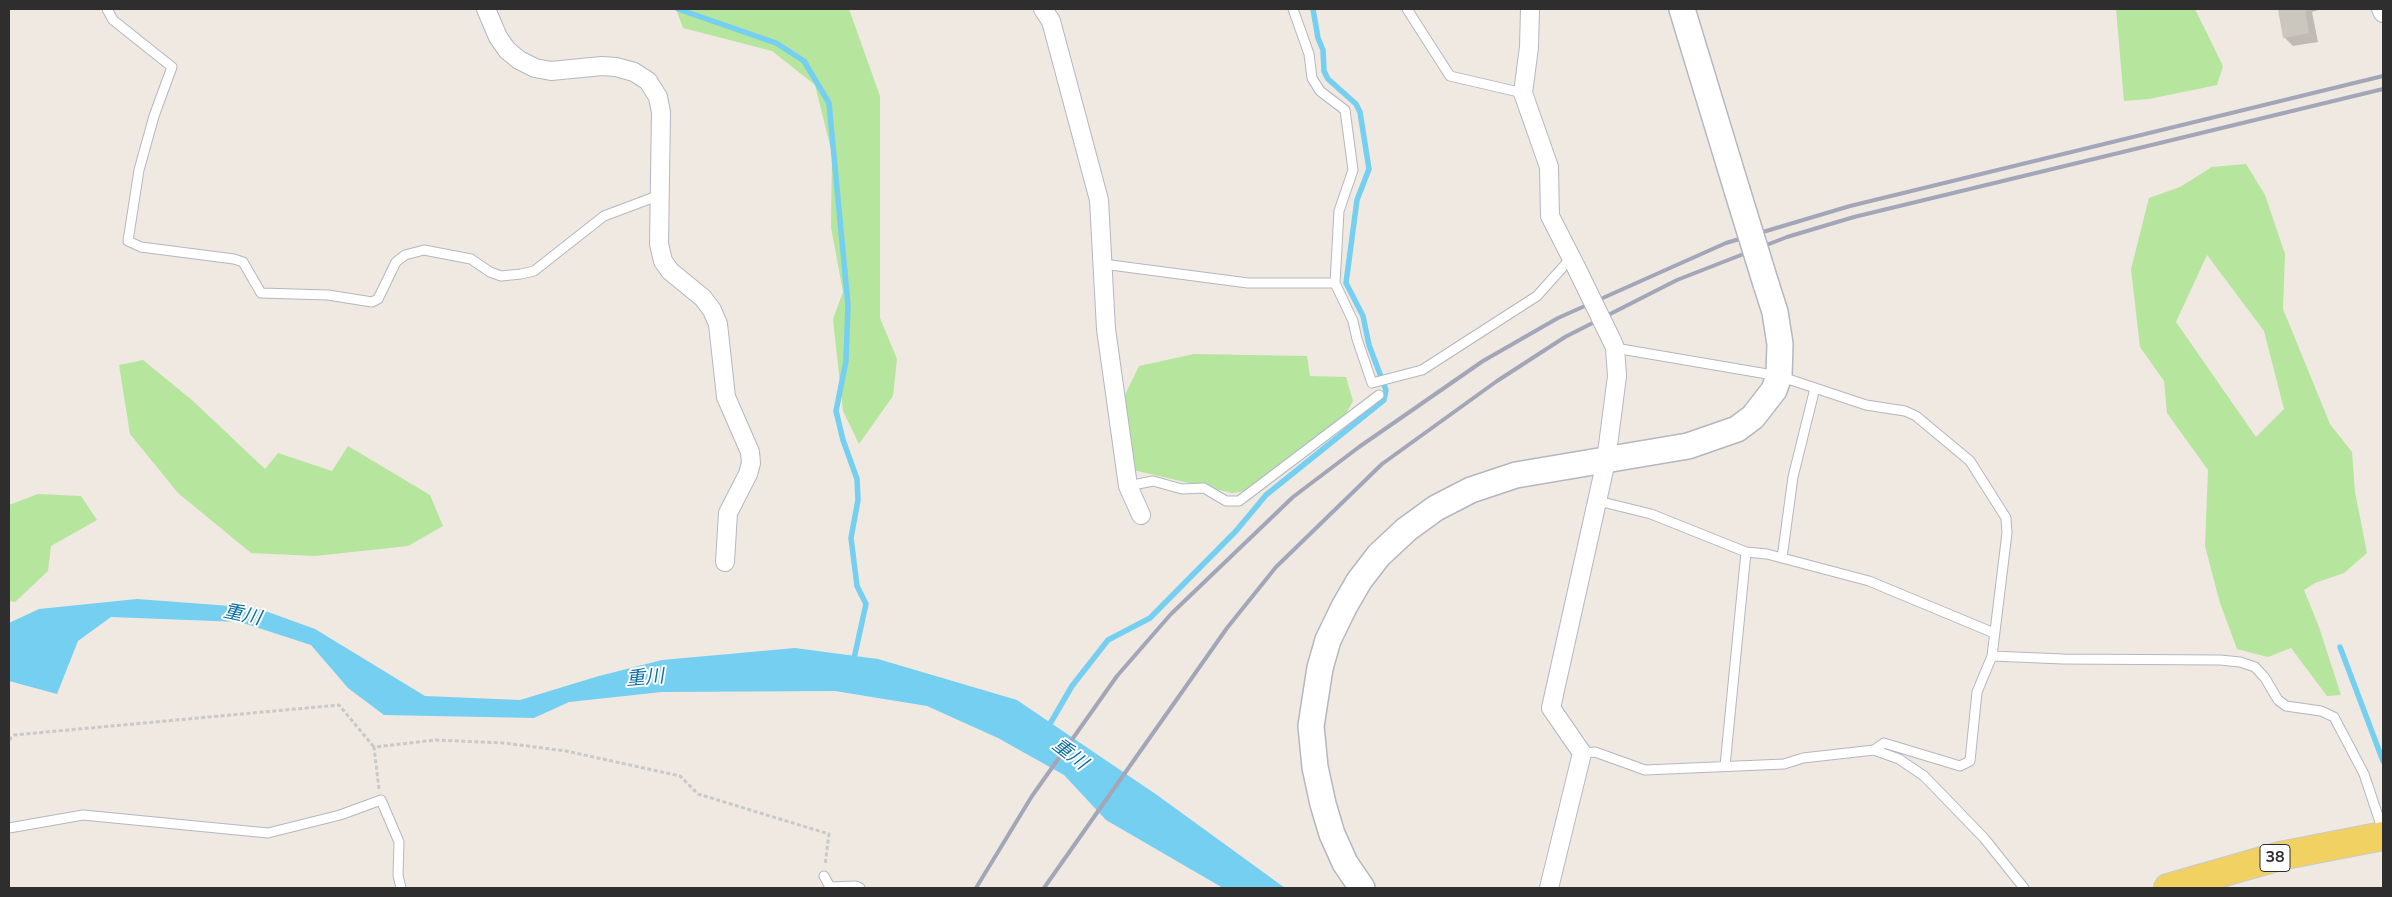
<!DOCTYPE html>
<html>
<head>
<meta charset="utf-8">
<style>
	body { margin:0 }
	#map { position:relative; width:2392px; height:897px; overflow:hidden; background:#efe9e1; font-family:"Nunito Sans",sans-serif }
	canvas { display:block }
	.frame { position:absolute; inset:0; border:10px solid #2e2e2e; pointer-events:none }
</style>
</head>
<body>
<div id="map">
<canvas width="2392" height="897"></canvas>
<div class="frame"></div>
</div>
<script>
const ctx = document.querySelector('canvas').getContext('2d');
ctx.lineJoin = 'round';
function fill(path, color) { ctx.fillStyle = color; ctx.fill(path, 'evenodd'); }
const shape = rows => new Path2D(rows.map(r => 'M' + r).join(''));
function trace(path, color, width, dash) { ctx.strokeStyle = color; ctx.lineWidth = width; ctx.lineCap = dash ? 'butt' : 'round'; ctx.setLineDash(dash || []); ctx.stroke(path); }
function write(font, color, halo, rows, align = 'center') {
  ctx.font = font + ' "Nunito Sans","Noto Sans JP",sans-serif'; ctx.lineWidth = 4; ctx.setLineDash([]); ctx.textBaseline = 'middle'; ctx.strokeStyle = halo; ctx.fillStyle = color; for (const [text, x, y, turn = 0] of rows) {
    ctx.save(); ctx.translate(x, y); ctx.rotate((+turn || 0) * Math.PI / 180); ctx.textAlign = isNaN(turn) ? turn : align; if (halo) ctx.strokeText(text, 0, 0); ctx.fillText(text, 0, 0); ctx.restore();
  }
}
fill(shape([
	[676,9,849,9,880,96,880,318,897,359,893,396,859,444,843,411,833,319,843,292,831,227,832,153,815,85,772,51,683,28],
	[2116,9,2195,9,2223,66,2217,85,2149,99,2124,101],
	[2246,164,2265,195,2285,254,2283,309,2330,424,2352,452,2355,492,2367,553,2344,573,2315,583,2304,590,2319,627,2341,695,2327,696,2291,648,2268,657,2237,649,2220,603,2205,546,2208,470,2167,413,2164,381,2140,347,2131,269,2149,198,2180,187,2212,167],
	[2207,255,2264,331,2284,409,2256,437,2176,322],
	[1194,354,1307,356,1310,376,1346,377,1353,401,1344,417,1247,491,1232,493,1133,470,1123,399,1139,366],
	[143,360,193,401,265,469,278,453,332,471,348,446,430,495,443,526,408,546,315,556,251,553,178,493,130,434,119,365],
	[38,494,81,496,97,520,51,546,48,571,15,602,9,601,9,505]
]), '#b6e59e');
fill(shape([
	[137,599,257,608,315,629,425,696,520,700,599,676,662,660,795,648,878,659,1017,700,1157,795,1285,888,1223,888,1106,820,1064,775,998,738,927,706,835,691,662,692,569,702,534,718,384,715,348,688,311,645,240,622,111,617,78,641,57,694,9,681,9,623,39,609]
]), '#75cff0');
fill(shape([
	[2287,9,2321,9,2312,12,2318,42,2293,46,2284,37]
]), '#0003');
trace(shape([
	[678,9,776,43,804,61,829,103,848,305,846,361,836,411,843,440,857,479,858,500,851,538,857,586,866,604,853,663],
	[2340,647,2383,761],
	[1047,729,1072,686,1108,640,1150,618,1236,531,1266,495,1384,400,1386,390,1369,345,1363,316,1346,283,1357,200,1369,169,1360,112,1356,104,1328,79,1324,71,1323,50,1318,38,1313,9]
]), '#75cff0', 5.5);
fill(shape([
	[2305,9,2309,33,2283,38,2278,10]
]), '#cbc7bf');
const lane = shape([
	[107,9,113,20,172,67,154,116,139,170,128,241,141,247,234,259,243,262,261,293,328,295,372,302,378,299,396,262,405,255,424,250,471,259,490,272,501,276,521,274,534,271,604,216,660,195],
	[1293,9,1309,54,1312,78,1320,91,1345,110,1353,170,1339,211,1335,283,1353,321,1357,339,1372,383,1422,370,1537,296,1571,258],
	[1407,9,1450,76,1523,93],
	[1103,264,1248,283,1335,283],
	[1615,348,1779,376,1866,405,1905,411,1916,416,1970,461,2006,518,2007,533,1992,656,2063,659,2220,660,2240,662,2255,667,2265,678,2278,700,2286,706,2321,711,2334,717,2364,774,2383,831],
	[1128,486,1153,481,1182,489,1204,488,1226,501,1239,501,1379,395],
	[1598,501,1651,514,1746,552,1767,554,1869,581,1994,633],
	[1782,558,1793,477,1815,388],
	[1874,750,1899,759,1924,776,1984,838,2024,888],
	[1582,753,1595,752,1645,770,1784,764,1803,758,1874,750,1884,743,1960,766,1970,761,1977,692,1992,656],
	[1725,766,1746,552],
	[9,828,83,815,268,833,340,815,381,800,399,842,398,875,401,888],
	[824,876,830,887,856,886,860,888]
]);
const street = shape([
	[486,9,498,37,507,50,519,60,535,68,551,71,602,66,616,67,634,72,648,81,658,97,661,112,659,244,663,261,670,271,703,298,712,310,718,324,726,397,750,452,751,463,748,474,728,513,725,562],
	[1043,9,1051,21,1099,200,1106,329,1128,486,1141,515],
	[1530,9,1529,47,1523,93,1549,167,1550,216,1575,265],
	[2381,9,2383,13],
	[1549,888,1582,753,1551,708,1606,461,1617,376,1615,348,1613,343]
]);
const secondary = shape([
	[1682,9,1737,190],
	[1362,888,1345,863,1332,834,1323,804,1315,767,1311,726,1320,668,1328,640,1344,607,1359,581,1379,555,1407,529,1436,508,1471,490,1516,475,1688,446,1737,429,1753,417,1774,390,1779,376,1780,344,1775,312,1766,284]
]);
const primary = shape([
	[2168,888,2280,856,2383,836]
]);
trace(lane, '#b4b7c1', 11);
trace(street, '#b4b7c1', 20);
trace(secondary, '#b4b7c1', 28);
trace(primary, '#c9c9c9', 30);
trace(shape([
	[9,740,14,735,339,705,374,747],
	[379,789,374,747,436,740,504,743,566,751,680,776,698,794,829,834,825,865]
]), '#c9c9c9', 3, [4, 2.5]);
trace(lane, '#fff', 9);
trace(street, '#fff', 18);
trace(secondary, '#fff', 25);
trace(primary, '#f2d163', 28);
trace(shape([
	[976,888,1032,796,1117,676,1171,614,1293,497,1359,447,1483,361,1558,318,1726,243,1850,206,2383,76],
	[1044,888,1227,628,1276,567,1382,464,1497,381,1565,337,1677,280,1787,237,1854,217,2383,89]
]), '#a3a6b8', 4);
const streetBridge = shape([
	[1575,265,1613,343]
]);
const secondaryBridge = shape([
	[1737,190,1766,284]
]);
trace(streetBridge, '#b4b7c1', 20, []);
trace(secondaryBridge, '#b4b7c1', 28, []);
trace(streetBridge, '#fff', 18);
trace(secondaryBridge, '#fff', 25);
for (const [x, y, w] of [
	[2275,858,30]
]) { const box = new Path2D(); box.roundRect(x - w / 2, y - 13.5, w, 27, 4); ctx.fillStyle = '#fff'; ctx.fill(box); trace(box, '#2e2e2e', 1); }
write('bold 16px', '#2e2e2e', null, [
	["38",2275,858]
]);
write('italic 19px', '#0d6fa3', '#fff', [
	["重川",242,616,12],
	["重川",645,679,-5],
	["重川",1069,755,38]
]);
</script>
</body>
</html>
